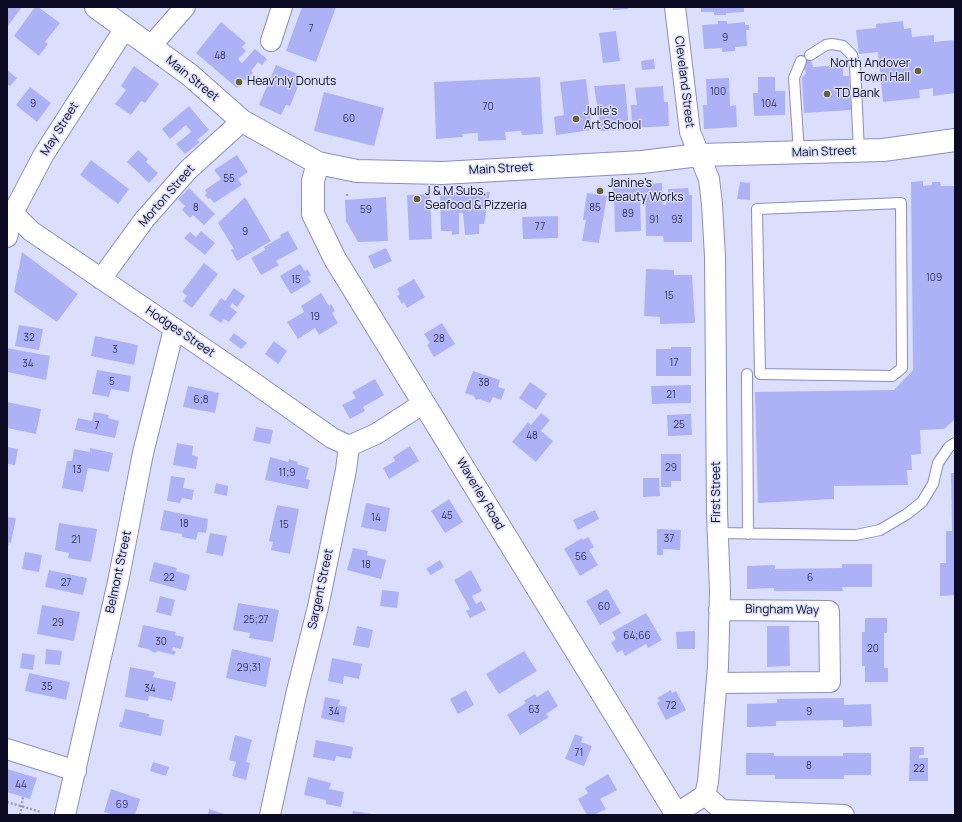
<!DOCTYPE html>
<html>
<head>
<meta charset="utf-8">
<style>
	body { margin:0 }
	#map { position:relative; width:962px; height:822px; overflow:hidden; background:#dcdffc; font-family:Manrope,sans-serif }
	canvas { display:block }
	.frame { position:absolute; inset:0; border:8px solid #0c0b23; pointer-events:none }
</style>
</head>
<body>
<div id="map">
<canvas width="962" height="822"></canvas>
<div class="frame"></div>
</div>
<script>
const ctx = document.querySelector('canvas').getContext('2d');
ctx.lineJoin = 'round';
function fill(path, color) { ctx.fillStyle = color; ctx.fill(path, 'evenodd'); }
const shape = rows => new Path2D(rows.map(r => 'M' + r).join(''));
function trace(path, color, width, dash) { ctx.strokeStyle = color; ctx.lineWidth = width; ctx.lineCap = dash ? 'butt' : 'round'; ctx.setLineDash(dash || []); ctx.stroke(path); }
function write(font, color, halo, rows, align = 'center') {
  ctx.font = font + ' Manrope,sans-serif'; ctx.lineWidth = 3; ctx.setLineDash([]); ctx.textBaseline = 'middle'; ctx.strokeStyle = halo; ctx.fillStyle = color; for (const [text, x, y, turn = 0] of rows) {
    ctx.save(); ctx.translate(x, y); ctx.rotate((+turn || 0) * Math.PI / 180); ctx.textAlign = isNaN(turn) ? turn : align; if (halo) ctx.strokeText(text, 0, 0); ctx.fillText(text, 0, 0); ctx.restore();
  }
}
fill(shape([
	[7,7,22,7,7,27],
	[35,7,38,7,60,23,45,42,48,44,39,56,14,36],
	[302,7,336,7,316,62,286,51],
	[613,7,628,7,628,9,613,10],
	[701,7,744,7,744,12,726,13,726,15,714,15,714,12,701,12],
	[718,21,727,21,727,24,745,22,745,25,749,25,749,30,746,30,747,46,735,47,735,51,722,52,722,48,704,49,702,25,718,24],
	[903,21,904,29,911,28,912,37,934,35,934,42,955,40,955,93,933,96,933,88,919,90,920,98,883,102,878,52,859,54,856,30,876,28,876,24],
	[221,22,246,43,242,47,246,51,238,59,242,63,255,49,267,59,262,65,258,62,251,71,253,73,246,81,244,79,237,88,196,53],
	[616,31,620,61,603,63,599,33],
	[809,53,813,67,843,65,843,76,849,76,851,110,804,113,802,78,806,73,799,56],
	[654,59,655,69,642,70,641,61],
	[276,65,300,75,296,85,298,86,290,106,286,105,281,115,259,105],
	[134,66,159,84,145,103,141,101,131,115,115,104,126,90,121,86],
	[7,70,17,78,10,86,7,84],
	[540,77,543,134,522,135,521,131,505,132,506,140,478,141,478,133,462,134,463,137,436,139,434,82],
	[758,77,775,77,775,91,785,91,785,115,754,116,753,93,758,93],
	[729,78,730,106,736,105,737,127,704,129,703,105,707,105,706,79],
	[586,79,592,130,556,135,554,117,564,115,560,82],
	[625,84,629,129,601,131,594,86],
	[663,86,664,102,668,102,669,126,632,128,631,105,637,105,635,88],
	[30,87,51,103,37,122,16,105],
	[324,92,384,108,374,146,314,131],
	[189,106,209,130,197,140,200,142,185,154,176,144,191,132,186,125,170,139,162,129],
	[138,150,148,159,146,162,158,173,149,183,127,162],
	[237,155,248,172,238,179,242,185,214,203,210,198,208,199,205,195,207,193,205,190,221,179,214,170],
	[91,160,129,189,118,204,80,175],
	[923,181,923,186,932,185,932,182,940,182,941,186,955,186,955,419,944,429,920,430,921,454,911,455,912,470,907,470,908,485,834,486,834,499,758,503,755,392,894,390,913,370,911,182],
	[740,182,750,183,750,200,737,199],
	[662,183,663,205,666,205,666,196,668,195,668,189,688,188,689,195,692,195,692,242,664,242,663,236,646,236,645,188,645,196,640,196,641,231,615,232,614,197,612,197,613,186],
	[189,188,215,214,204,225,193,215,190,218,182,210,185,206,178,199],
	[490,192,484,224,479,224,479,234,465,235,463,213,459,213,459,234,452,235,452,231,441,231,440,193],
	[587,193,607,196,599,243,582,241,586,220,583,220],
	[430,194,432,239,409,240,407,195],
	[245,197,271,241,237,261,231,250,234,249,218,223],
	[386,197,388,241,358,242,346,221,345,200],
	[558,216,558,238,523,239,522,217],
	[201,231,215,243,205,255,184,238,190,232,196,237],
	[288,231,298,249,276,261,279,265,261,275,251,258,265,250,264,247,281,237,280,235],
	[386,248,392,261,374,269,368,256],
	[22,252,78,294,57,322,14,292],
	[204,263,218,274,192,308,183,301,187,296,182,292],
	[300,264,305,271,307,269,311,275,308,277,311,282,291,294,280,276],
	[646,269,674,270,674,275,692,275,695,323,660,324,660,317,644,316],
	[414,279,425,297,407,308,404,302,402,304,397,296,400,294,397,289],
	[234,288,245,296,237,307,232,303,230,307,237,312,229,322,224,319,221,323,209,315,221,298,225,301],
	[321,293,329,306,331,304,335,311,332,313,338,323,319,335,315,328,298,339,287,322,304,312,301,306],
	[442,323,455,344,434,357,427,345,430,343,424,334],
	[19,325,43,329,39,350,15,346],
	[234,333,247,343,241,349,229,340],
	[95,336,138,345,134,365,91,356],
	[274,341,287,351,278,364,265,354],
	[671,347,691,347,691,376,656,376,656,349,671,349],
	[7,348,50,356,46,380,7,372],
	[97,370,131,376,129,392,111,389,109,397,92,394],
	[473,371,500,380,498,387,505,389,501,400,493,397,490,403,479,399,476,400,474,396,465,393],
	[375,379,384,395,363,407,365,411,350,419,342,405,356,398,352,392],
	[530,382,547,394,536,410,519,398],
	[691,385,691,403,652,404,651,386],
	[188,386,219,393,215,413,183,407],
	[7,402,41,409,36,434,7,428],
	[94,412,109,415,108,418,119,421,115,438,75,430,78,418,92,421],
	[541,413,550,420,541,431,553,441,536,462,512,442,528,422,531,425],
	[691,414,692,435,668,436,667,415],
	[256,427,273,430,270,444,253,441],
	[177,443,193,446,192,455,198,457,196,469,173,465],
	[410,446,419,461,389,479,383,468,395,461,393,457],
	[7,447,18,449,15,465,7,464],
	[90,448,113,453,109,472,88,468,83,492,62,488,67,461,72,461,74,449,90,452],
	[661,454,681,454,681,481,671,481,671,487,661,487],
	[270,457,288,462,289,459,298,462,297,464,309,468,306,479,310,480,308,489,265,480],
	[951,473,955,473,955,595,940,596,940,563,946,563,946,531,952,531],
	[171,476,185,478,183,488,194,490,192,500,182,498,180,503,167,501],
	[643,478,659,478,660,496,643,497],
	[216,483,228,486,227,496,214,493],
	[449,499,463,522,445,533,431,511],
	[366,503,390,508,386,532,361,527],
	[277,505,299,509,290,554,271,550,273,542,269,541],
	[164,510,208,519,206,533,198,532,196,540,182,537,182,534,160,530],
	[595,510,599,519,578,530,573,520],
	[7,517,16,518,11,543,9,542,8,546],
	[59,523,97,529,91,562,68,558,69,553,55,550],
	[657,529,681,530,680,550,663,549,663,555,657,555],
	[210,533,227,536,223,556,206,553],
	[588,537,594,547,589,550,598,565,580,576,564,549,582,538,583,540],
	[353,548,368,551,367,555,386,560,381,579,347,570],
	[25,552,42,555,39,572,22,569],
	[440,560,444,567,431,575,426,569],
	[154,562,177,568,176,571,190,575,186,591,149,581],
	[842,564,872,564,872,587,842,587,843,591,774,591,774,588,747,589,747,566,775,565,775,569,842,568],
	[49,570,87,578,83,595,45,587],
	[471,570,482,591,472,596,476,604,481,601,486,610,470,618,466,611,470,609,454,580],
	[607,589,621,613,600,625,586,601],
	[382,590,399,592,397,608,380,606],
	[160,596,175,600,171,616,156,612],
	[238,603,279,610,273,642,249,638,250,633,233,630],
	[42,605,80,612,74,641,37,634],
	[646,613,662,640,648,648,646,644,625,656,622,650,617,653,611,643,616,639,612,632],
	[865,618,887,618,887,633,884,633,884,668,888,668,888,682,865,682,865,666,862,666,862,632,865,632],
	[143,625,176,632,175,635,184,637,181,649,173,647,172,650,176,652,174,655,158,651,155,653,148,649,138,647],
	[357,626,373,630,369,648,353,645],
	[767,626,789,626,790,666,767,667],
	[695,631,695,649,677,649,676,632],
	[46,649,62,651,60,665,45,664],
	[232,649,271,658,266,687,226,678],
	[524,651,537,671,499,694,486,674],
	[22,653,35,655,33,670,20,668],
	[332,658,362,664,359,679,344,676,343,684,328,681],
	[130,667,155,672,153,677,176,682,172,701,149,696,148,701,125,697],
	[29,673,70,682,66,700,25,691],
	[466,690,474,705,458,714,450,699],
	[548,690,558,706,546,714,549,717,520,735,507,715,526,703,524,701,535,694,537,697],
	[671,690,672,693,676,691,686,710,666,720,657,703,660,701,657,698],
	[325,697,340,700,338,705,347,707,344,723,321,718],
	[844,698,844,705,871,704,872,726,843,727,843,720,776,721,776,726,747,727,747,704,777,703,777,699],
	[125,709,149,714,149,717,164,720,161,736,119,727,120,722,122,722],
	[575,734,583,737,581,742,592,746,584,766,565,759],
	[235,735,252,740,246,762,250,763,246,780,232,776,236,762,229,760],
	[316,740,353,747,351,759,336,756,335,761,313,757],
	[910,747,924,747,924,755,919,755,919,758,928,758,928,781,909,781],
	[746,753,774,753,774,756,843,756,843,753,871,753,871,775,844,775,844,779,775,779,775,775,746,775],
	[153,762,169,767,166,776,150,771],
	[7,769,37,778,30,799,7,792],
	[608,774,617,790,600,799,606,809,594,815,587,815,578,799,588,793,585,788],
	[308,777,331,783,329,789,344,792,341,807,326,804,326,800,304,795],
	[111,789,140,799,135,815,114,815,104,812],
	[209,809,224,814,224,815,208,815],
	[353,811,372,814,372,815,352,815]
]), '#adb1f6');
const lane = shape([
	[810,55,826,45,832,44,843,46,852,55,855,66,859,151],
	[799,153,794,78,801,61],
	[901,203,902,368,892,376,760,374,757,209,901,203],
	[747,374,748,534],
	[717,533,856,535,880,530,907,514,922,502,933,484,938,463,949,447,955,443]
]);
const street = shape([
	[675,7,690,132,709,179,712,204,715,257,717,512,720,591,718,667,708,782,705,795,676,814],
	[271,41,282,7],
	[151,46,185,7],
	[13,213,31,231,237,371,332,438,349,446],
	[7,237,13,213,44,154,118,39,128,29],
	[101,279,144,220,188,170,242,121],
	[717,683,830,682,829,611,719,610],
	[7,749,76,771],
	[705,795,722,810,844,815],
	[65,815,118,582,143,453,174,329],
	[270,815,296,695,318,607,346,470,349,446,376,434,424,403]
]);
const secondary = shape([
	[96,7,190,75,242,121,318,163,357,171,442,173,642,162,699,155,883,150,955,140],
	[318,163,313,181,313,214,335,259,677,815]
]);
trace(lane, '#898cce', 12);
trace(street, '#898cce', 22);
trace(secondary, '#898cce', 24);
trace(shape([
	[347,196,347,194],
	[7,802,41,812],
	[20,815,23,797]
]), '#9c9db9', 2.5, [2, 2]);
trace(lane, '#fff', 10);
trace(street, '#fff', 20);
trace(secondary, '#fff', 22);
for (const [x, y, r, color] of [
	[918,71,4,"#6a622f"],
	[239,82,4,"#6a622f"],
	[827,94,4,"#6a622f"],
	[576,119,4,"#6a622f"],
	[600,191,4,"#6a622f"],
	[417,199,4,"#6a622f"]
]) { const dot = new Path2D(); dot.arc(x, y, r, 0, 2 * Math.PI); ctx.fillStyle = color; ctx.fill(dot); trace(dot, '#dcdffc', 1.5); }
write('10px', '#343458', null, [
	["7",311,29],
	["9",725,38],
	["48",220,56],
	["100",718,92],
	["9",33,104],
	["104",769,104],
	["70",488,107],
	["60",349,119],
	["55",229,179],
	["8",196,208],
	["85",595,208],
	["59",366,210],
	["89",628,214],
	["91",654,220],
	["93",677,220],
	["77",540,227],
	["9",245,232],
	["109",934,278],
	["15",296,280],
	["15",669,296],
	["19",315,317],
	["32",29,338],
	["28",439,339],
	["3",115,350],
	["17",674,363],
	["34",28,364],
	["5",112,382],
	["38",484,383],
	["21",671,395],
	["6;8",201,400],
	["25",679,425],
	["7",97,426],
	["48",532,436],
	["29",671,468],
	["13",77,470],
	["11;9",287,473],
	["45",447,516],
	["14",376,518],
	["18",184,524],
	["15",284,525],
	["37",669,539],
	["21",76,540],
	["56",581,557],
	["18",366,565],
	["22",169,578],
	["6",810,578],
	["27",66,583],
	["60",604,607],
	["25;27",256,620],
	["29",58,623],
	["64;66",637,636],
	["30",161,642],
	["20",873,649],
	["29;31",249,668],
	["35",47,687],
	["34",150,689],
	["72",671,706],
	["63",534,710],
	["34",334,712],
	["9",809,712],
	["71",579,753],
	["8",809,766],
	["22",919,769],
	["44",21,785],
	["69",122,805]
]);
write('12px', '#0c0b23', '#dcdffc', [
	["North Andover",910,64,"right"],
	["Town Hall",910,78,"right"],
	["Heav'nly Donuts",247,82],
	["TD Bank",835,94],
	["Julie’s",584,112],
	["Art School",584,126],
	["Janine's",608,184],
	["Beauty Works",608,198],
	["J & M Subs,",425,192],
	["Seafood & Pizzeria",425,206]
], 'left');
write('12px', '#0c0b23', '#dcdffc', [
	["Main Street",192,79,39],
	["Cleveland Street",684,82,83],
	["May Street",60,129,-58],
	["Main Street",824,152,-2],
	["Main Street",501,169,-3],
	["Morton Street",167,196,-49],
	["Hodges Street",180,332,34],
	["First Street",717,492,-90],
	["Waverley Road",480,494,59],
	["Belmont Street",119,572,-78],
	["Sargent Street",321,589,-78],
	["Bingham Way",782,610,1]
]);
</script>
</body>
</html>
